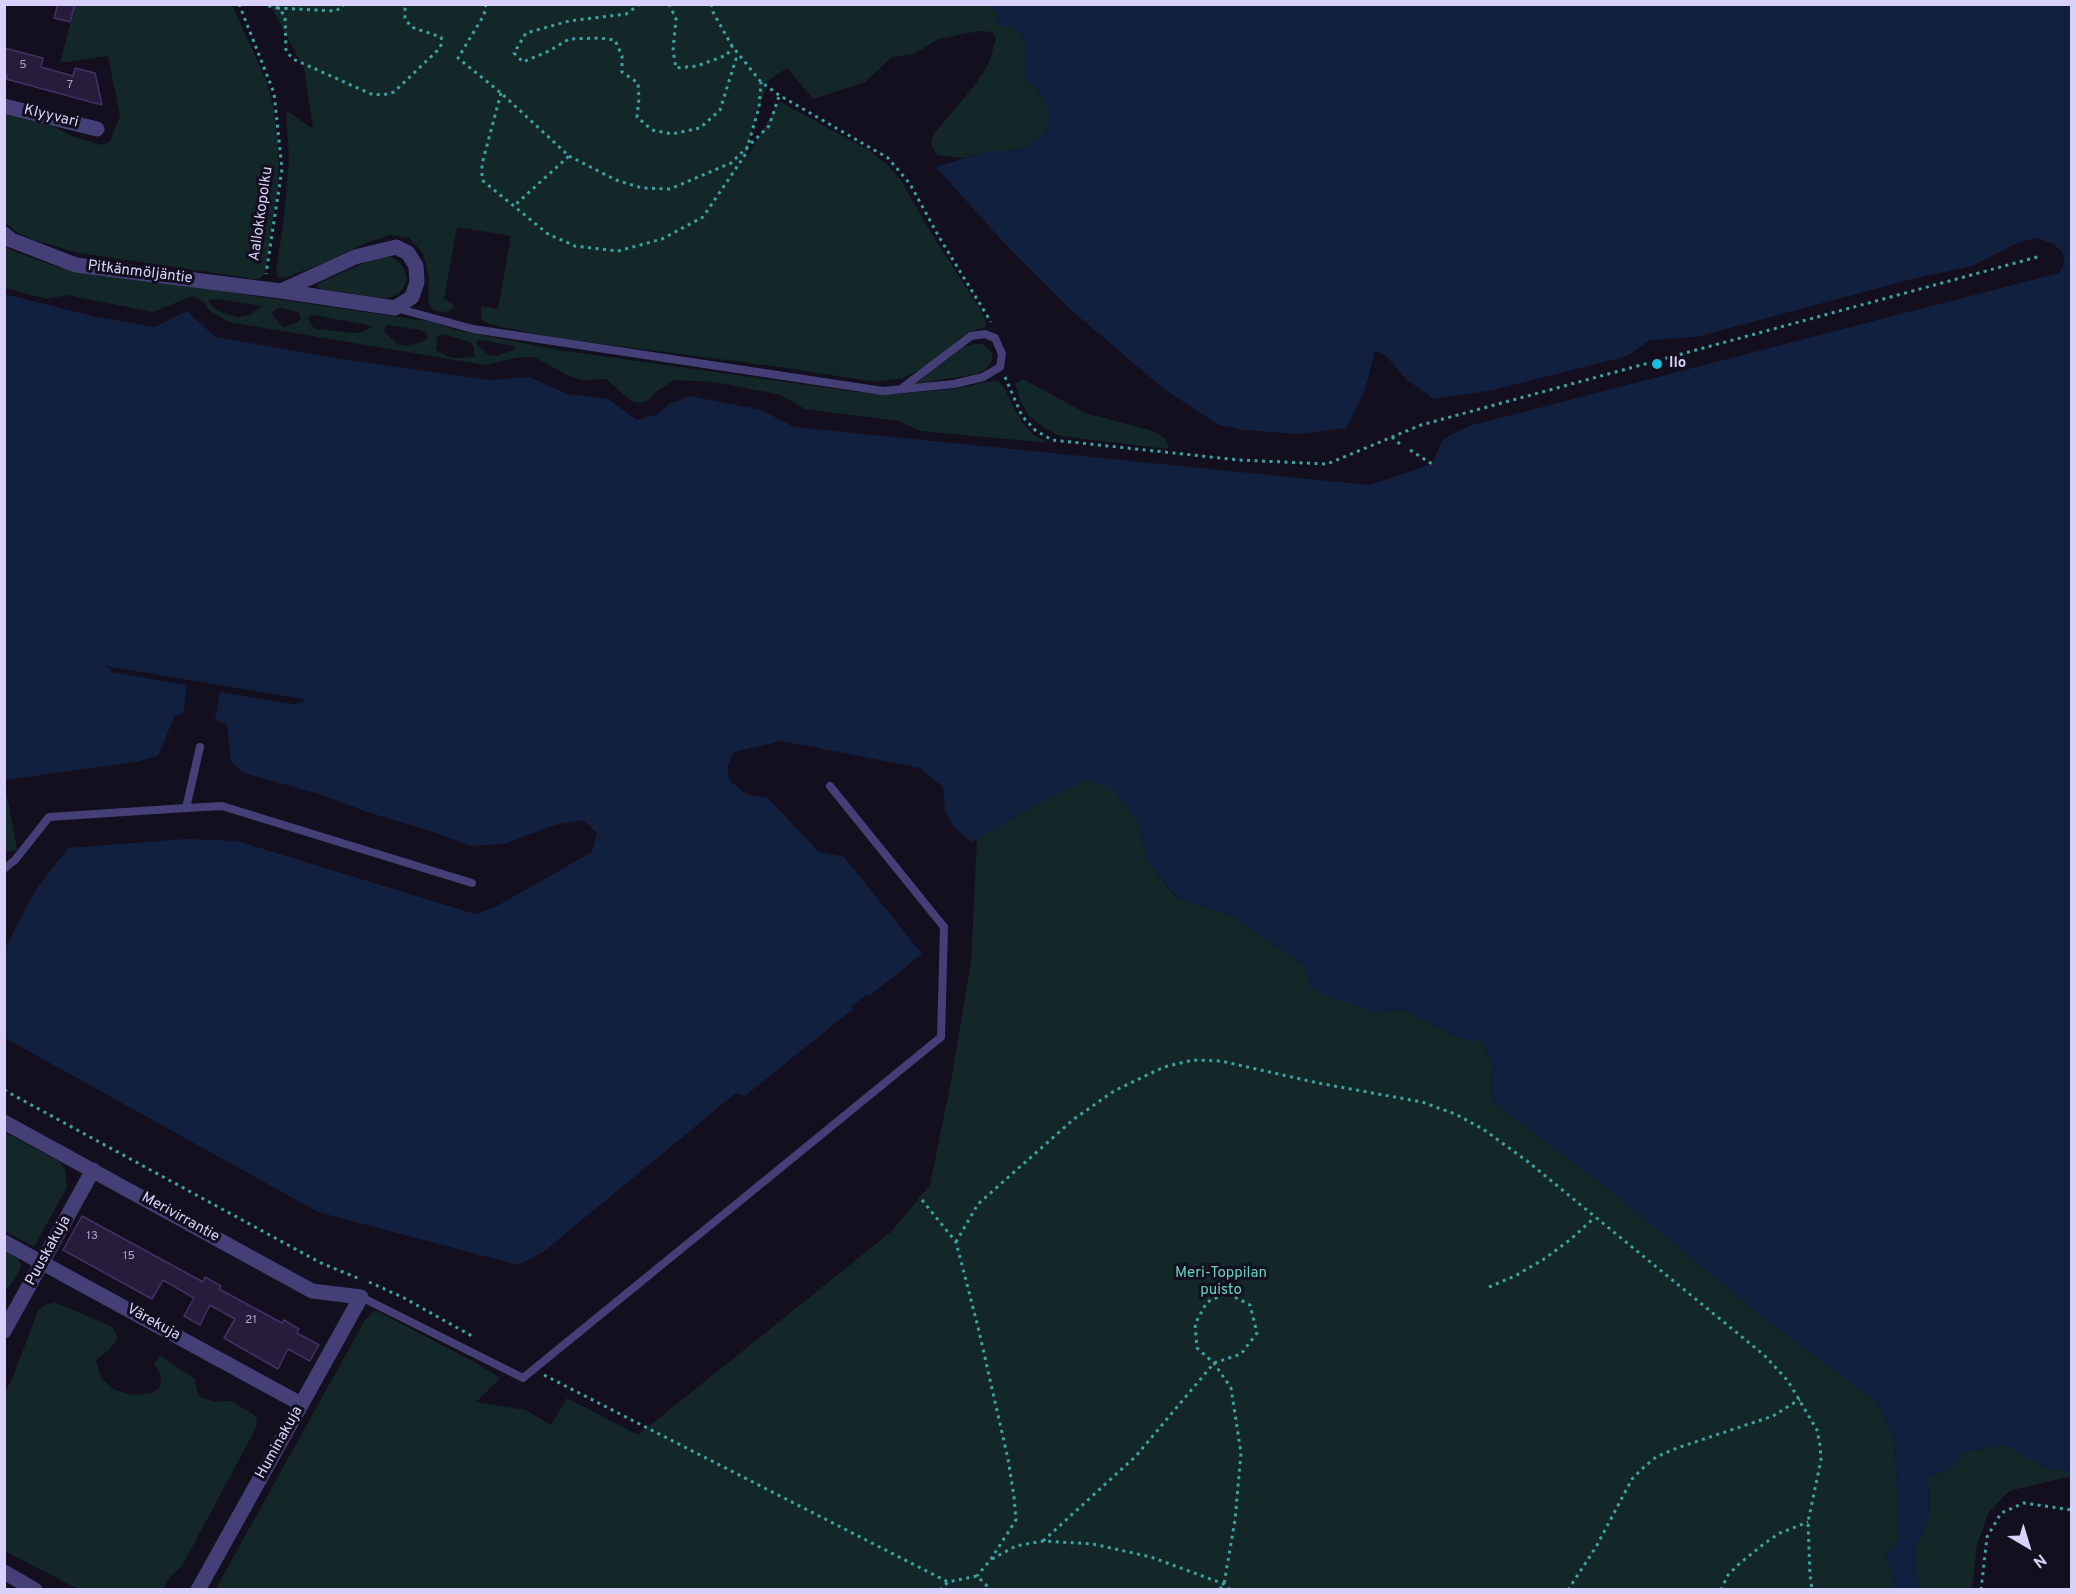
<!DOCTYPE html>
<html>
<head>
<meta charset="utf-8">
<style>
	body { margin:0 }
	#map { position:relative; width:2076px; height:1594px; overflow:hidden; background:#130f1e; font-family:Overpass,sans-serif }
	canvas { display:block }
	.frame { position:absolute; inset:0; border:6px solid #d9d1fa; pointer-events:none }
	.north { position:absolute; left:1998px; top:1516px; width:60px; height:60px; -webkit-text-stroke:4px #130f1e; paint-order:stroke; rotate:142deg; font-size:16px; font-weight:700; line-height:24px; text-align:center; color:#d9d1fa }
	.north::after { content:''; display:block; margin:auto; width:21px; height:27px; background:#d9d1fa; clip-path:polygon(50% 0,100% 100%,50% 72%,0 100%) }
</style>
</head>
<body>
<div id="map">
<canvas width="2076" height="1594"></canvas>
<div class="frame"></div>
<div class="north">N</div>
</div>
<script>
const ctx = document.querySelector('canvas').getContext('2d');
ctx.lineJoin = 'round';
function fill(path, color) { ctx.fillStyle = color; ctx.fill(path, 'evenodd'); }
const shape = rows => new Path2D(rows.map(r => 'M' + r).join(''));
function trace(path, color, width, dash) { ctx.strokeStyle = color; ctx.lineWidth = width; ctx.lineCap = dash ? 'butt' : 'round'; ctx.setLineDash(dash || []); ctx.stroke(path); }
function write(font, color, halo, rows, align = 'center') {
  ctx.font = font + ' Overpass,sans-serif'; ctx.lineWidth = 6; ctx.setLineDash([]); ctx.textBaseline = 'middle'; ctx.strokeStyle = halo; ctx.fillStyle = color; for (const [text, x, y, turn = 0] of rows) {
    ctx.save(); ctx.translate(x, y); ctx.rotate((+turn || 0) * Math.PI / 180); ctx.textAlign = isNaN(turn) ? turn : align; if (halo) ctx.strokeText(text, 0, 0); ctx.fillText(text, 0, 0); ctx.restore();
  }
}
fill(shape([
	[75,5,232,5,267,82,272,100,278,141,279,180,266,266,264,274,260,278,255,279,79,253,33,240,18,233,5,222,4,113,52,126,72,136,102,145,110,141,120,116,108,56,60,63],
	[270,5,989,5,997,15,999,26,1009,26,1020,33,1025,44,1025,81,1037,88,1048,109,1049,126,1043,135,1025,148,1009,151,989,151,964,158,937,155,931,145,933,135,974,86,988,65,996,39,992,32,979,31,938,39,914,54,892,57,865,82,813,99,787,68,768,81,752,131,746,160,779,101,870,151,889,166,900,179,931,233,982,312,986,322,985,327,967,333,925,367,902,378,876,382,780,367,550,337,489,324,481,319,481,306,498,309,511,236,457,227,444,299,452,303,454,307,448,312,435,311,430,307,428,300,429,277,423,253,409,238,389,235,364,244,321,264,285,278,277,277,276,269,283,227,289,160,286,110,313,129,304,68],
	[5,246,13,251,58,267,432,322,456,330,559,350,857,392,886,394,908,393,953,389,993,381,998,381,1005,389,1016,412,1024,424,1033,435,1048,443,921,431,898,421,805,409,781,395,715,382,674,380,657,391,648,401,640,403,631,401,606,379,582,380,569,376,534,357,520,357,484,365,229,322,209,310,204,302,192,296,153,312,67,295,47,299,5,288],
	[218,299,262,306,250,315,238,317,223,313,213,307,208,300],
	[281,308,298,312,301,319,296,323,284,327,279,323,272,313,276,309],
	[310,315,314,315,373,326,363,332,353,333,317,329,314,328,310,323,308,318],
	[386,325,421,330,427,334,428,338,422,342,404,346,397,344,384,331],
	[443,334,470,342,473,345,475,357,454,358,447,356,436,350,437,337],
	[479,340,514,346,516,348,513,350,496,356,489,355,479,347,476,342],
	[383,256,392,257,400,263,405,271,407,280,404,287,399,293,391,297,381,298,321,289,317,286,319,283,370,260],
	[974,344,982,344,992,353,992,361,985,370,976,374,915,384,964,347],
	[1023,379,1085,413,1153,431,1166,439,1169,447,1167,449,1084,439,1058,435,1046,429,1029,416,1021,402,1015,384],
	[1086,780,1112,788,1138,823,1146,858,1177,899,1227,913,1373,1013,1407,1010,1453,1036,1482,1042,1492,1063,1491,1100,1598,1181,1774,1326,1877,1402,1895,1442,1899,1539,1886,1555,1896,1589,215,1590,365,1320,375,1310,480,1365,500,1378,476,1402,526,1410,551,1425,567,1398,638,1435,892,1231,930,1185,951,1081,971,962,977,839,1044,800],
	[5,784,17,850,5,852,4,852],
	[4,1132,60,1162,65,1170,67,1187,34,1247,5,1231],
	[5,1251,18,1258,21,1266,18,1274,5,1292],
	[54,1302,112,1327,116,1333,117,1339,110,1349,96,1360,101,1378,113,1389,132,1395,153,1393,160,1387,161,1380,160,1373,154,1364,160,1356,195,1379,197,1391,202,1398,216,1402,231,1401,253,1414,257,1420,256,1428,182,1566,170,1577,163,1589,78,1589,5,1551,5,1392,12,1379,38,1311,45,1305],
	[2006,1445,2049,1469,2071,1472,2071,1476,2009,1491,1988,1513,1977,1545,1972,1589,1918,1589,1914,1545,1929,1521,1928,1476,1950,1470,1961,1453]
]), '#132728');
fill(shape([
	[989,5,2071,5,2071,1472,2049,1469,2005,1445,1961,1453,1950,1470,1928,1476,1929,1521,1915,1545,1918,1589,1896,1589,1886,1555,1899,1538,1895,1442,1877,1402,1774,1326,1598,1181,1491,1100,1492,1063,1482,1042,1453,1036,1407,1010,1373,1013,1309,988,1306,967,1227,913,1178,899,1146,858,1138,823,1113,789,1087,780,1044,800,972,842,955,828,945,811,943,787,920,768,782,741,734,752,727,768,730,781,746,794,768,798,819,852,844,857,922,954,869,996,867,994,851,1007,853,1009,745,1096,736,1093,543,1252,518,1265,318,1212,5,1038,5,948,35,891,68,848,186,839,237,841,475,914,497,906,592,852,597,833,583,820,554,825,505,844,471,846,434,832,367,812,322,795,244,773,231,762,227,725,215,719,183,714,175,715,158,756,135,762,5,780,4,294,92,316,155,327,187,311,215,337,341,359,489,380,529,377,568,394,608,399,637,420,658,414,669,404,690,396,761,410,794,427,1369,485,1432,464,1443,439,1469,426,2059,273,2065,261,2062,252,2054,244,2037,238,2017,243,1972,266,1916,278,1696,337,1650,340,1627,356,1493,390,1434,399,1406,379,1387,357,1375,350,1365,390,1346,428,1298,434,1244,430,1219,425,1164,389,1071,310,1007,246,936,167,989,151,1009,151,1025,148,1043,135,1049,126,1048,109,1037,88,1025,81,1025,44,1020,33,1010,26,999,26,997,15]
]), '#12203f');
fill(shape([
	[106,666,304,699,303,702,298,702,297,705,220,692,215,719,183,714,187,685,111,672,111,669,106,668]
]), '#130f1e');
const building = shape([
	[58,4,75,4,70,22,54,18,58,4],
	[4,48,43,58,41,67,73,76,75,68,95,73,102,105,6,79,7,75,4,75,4,48],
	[82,1216,203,1282,205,1277,221,1286,219,1289,282,1323,284,1320,299,1329,297,1333,319,1345,310,1361,288,1349,278,1369,224,1338,235,1319,210,1305,200,1325,184,1316,194,1298,163,1280,152,1299,63,1250,82,1216]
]);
fill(building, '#261d3d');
trace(building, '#403267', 1.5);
trace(shape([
	[239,4,274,93,282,169,266,274],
	[261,4,278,8,285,16,286,51,293,59,371,94,383,95,394,92,440,48,442,42,441,37,411,27,405,18,405,4],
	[486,4,484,15,458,58,501,93,569,156,515,205],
	[640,4,626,14,569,21,526,33,514,53,523,62,549,51,569,39,599,38,615,40,622,56,622,72,638,83,639,98,637,117,652,130,672,134,700,128,720,110,736,59,741,58],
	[669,4,676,19,673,50,676,68,697,66,727,55,732,46],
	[711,4,713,12,732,46,761,82,779,95,888,158,910,184,939,237,991,322],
	[277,8,336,11,345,4],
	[501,93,482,164,482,180,548,234,575,246,618,251,662,239,703,217,745,155,759,108,761,82],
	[569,156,616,180,642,188,670,189,731,163,769,126,779,96],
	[1005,377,1022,416,1035,430,1052,440,1239,460,1327,464,1421,425,2041,256],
	[1392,437,1400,444],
	[1410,450,1432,464],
	[4,1090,321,1263,360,1279],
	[922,1200,956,1242,978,1327,1008,1459,1014,1497,1016,1520,991,1559,977,1576],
	[956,1242,978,1204,1074,1119,1114,1091,1164,1067,1193,1060,1221,1061,1318,1083,1422,1102,1455,1114,1483,1129,1527,1161,1764,1355,1788,1381,1817,1430,1820,1445,1821,1460,1808,1522,1810,1575,1812,1590],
	[369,1282,404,1298,472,1336],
	[1489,1287,1515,1276,1544,1259,1571,1239,1594,1218],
	[544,1375,948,1582],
	[1043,1541,1136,1456,1214,1363,1241,1354,1257,1333,1250,1305,1227,1293,1207,1302,1195,1324,1197,1348,1214,1363,1231,1388,1241,1453,1235,1520,1224,1584,1219,1590],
	[992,1559,1016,1546,1043,1541,1093,1544,1151,1557,1224,1584,1230,1590],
	[940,1590,948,1582,977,1576,991,1590],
	[1568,1590,1596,1547,1632,1479,1643,1468,1656,1457,1677,1448,1773,1416,1800,1399],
	[1721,1590,1728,1575,1739,1564,1765,1543,1780,1533,1808,1522],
	[1981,1590,1987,1537,2001,1513,2024,1503,2072,1510]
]), '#3ba3a4', 3, [3, 4.5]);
trace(shape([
	[396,308,473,329,883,391,954,384,983,377,1000,367,1002,354,995,338,985,334,971,336,901,389],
	[186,808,222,806,472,883],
	[4,869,15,860,49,817,186,808,200,747],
	[361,1297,523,1378,941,1037,944,927,830,786]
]), '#453f78', 8);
trace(shape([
	[4,106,97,129],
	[4,1122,312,1291,361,1297,198,1590],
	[4,1242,301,1404],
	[4,1331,93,1170],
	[4,1572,35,1590]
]), '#453f78', 15);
trace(shape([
	[4,234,11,240,76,265,281,291,395,308,412,297,417,282,416,266,408,253,396,247,355,257,281,291]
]), '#453f78', 15);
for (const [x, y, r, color] of [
	[1657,364,6,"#19bcde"]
]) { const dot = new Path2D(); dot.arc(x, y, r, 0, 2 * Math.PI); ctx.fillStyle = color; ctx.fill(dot); trace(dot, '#130f1e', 2); }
write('12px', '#aca4cb', null, [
	["5",23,66],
	["7",70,86],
	["13",92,1237],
	["15",129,1257],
	["21",251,1321]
]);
write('15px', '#d9d1fa', '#130f1e', [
	["Klyyvari",51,117,14],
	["Aallokkopolku",262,214,-82],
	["Pitkänmöljäntie",140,273,7],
	["Merivirrantie",180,1218,29],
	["Puuskakuja",49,1251,-61],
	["Värekuja",153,1323,29],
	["Huminakuja",280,1443,-61]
]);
write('bold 15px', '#d9d1fa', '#130f1e', [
	["Ilo",1669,364]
], 'left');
write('15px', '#66d1be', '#130f1e', [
	["Meri-Toppilan",1221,1274],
	["puisto",1221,1291]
]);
</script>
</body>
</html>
